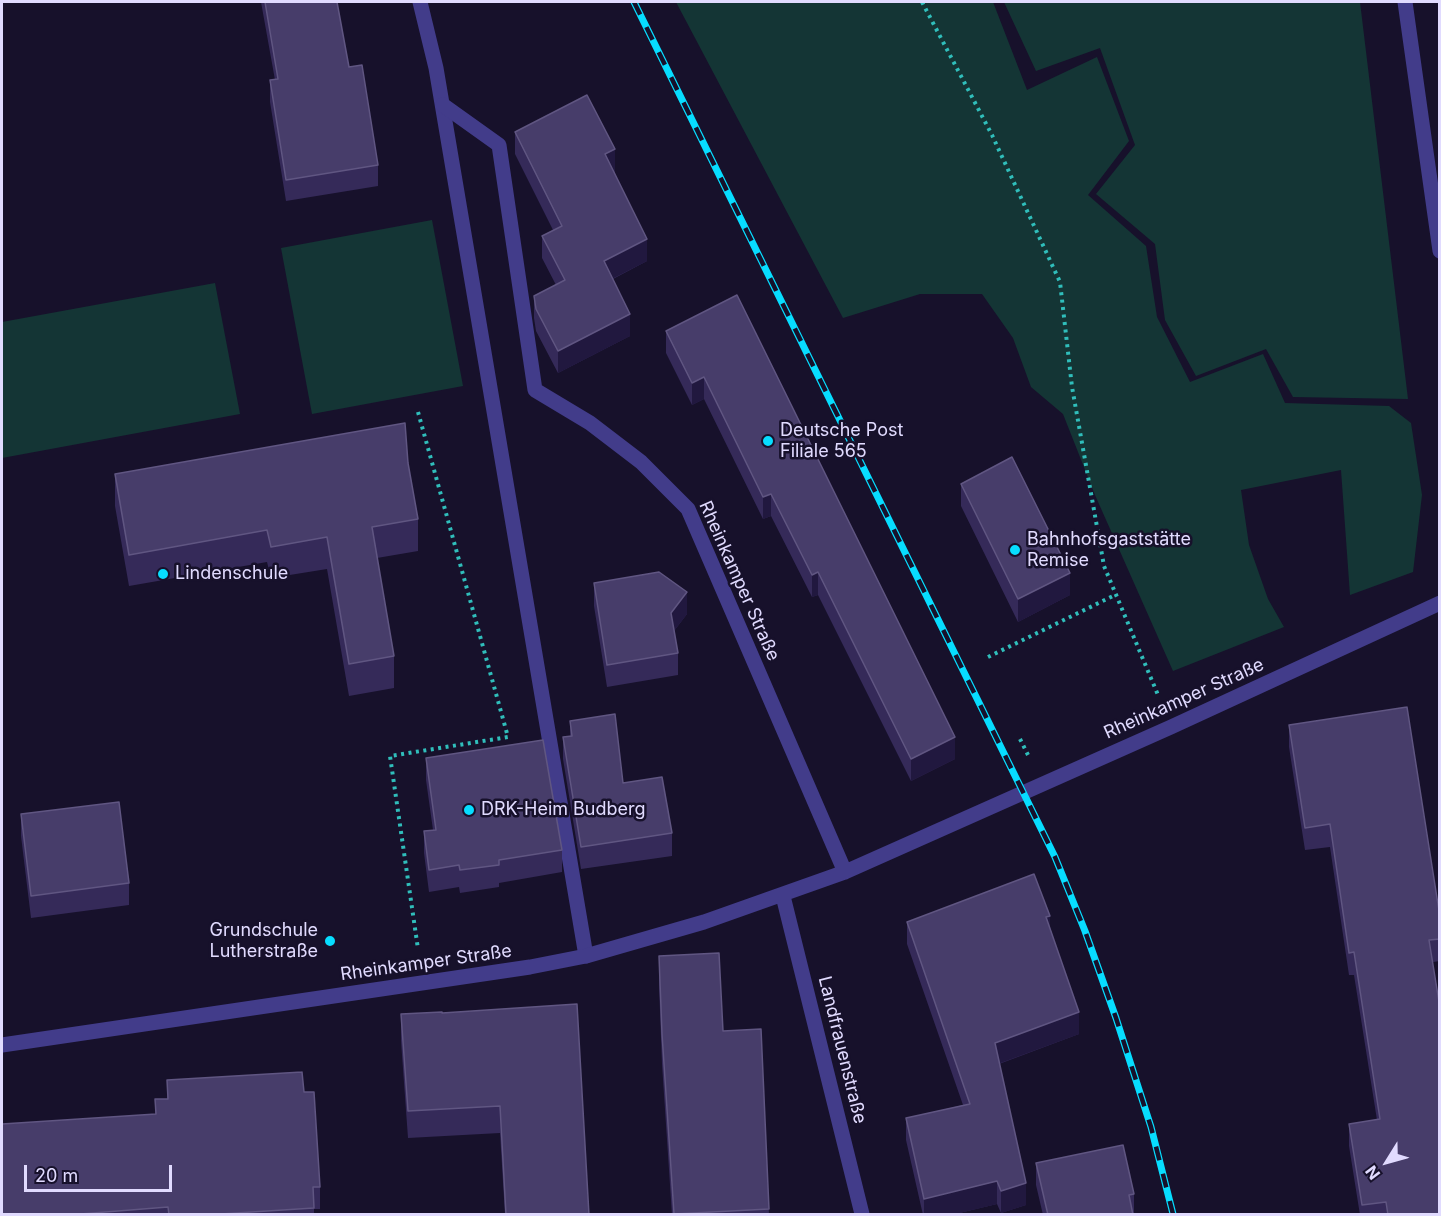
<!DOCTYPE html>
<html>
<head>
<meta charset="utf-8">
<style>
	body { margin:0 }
	#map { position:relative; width:1441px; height:1216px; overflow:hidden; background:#17112b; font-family:Inter,sans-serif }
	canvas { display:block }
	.frame { position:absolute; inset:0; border:3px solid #e1dbff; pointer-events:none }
	.north { position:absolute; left:1357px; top:1132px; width:60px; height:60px; -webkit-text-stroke:4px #17112b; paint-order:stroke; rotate:233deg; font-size:16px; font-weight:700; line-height:24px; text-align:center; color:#e1dbff }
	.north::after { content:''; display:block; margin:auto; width:21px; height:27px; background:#e1dbff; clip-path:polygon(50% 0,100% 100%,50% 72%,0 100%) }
	.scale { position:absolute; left:24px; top:1165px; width:148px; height:27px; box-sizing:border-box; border:3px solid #e1dbff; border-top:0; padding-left:8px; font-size:18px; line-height:21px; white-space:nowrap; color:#e1dbff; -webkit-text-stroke:4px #17112b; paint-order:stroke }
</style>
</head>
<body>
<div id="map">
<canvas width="1441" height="1216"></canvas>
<div class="frame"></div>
<div class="north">N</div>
<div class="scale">20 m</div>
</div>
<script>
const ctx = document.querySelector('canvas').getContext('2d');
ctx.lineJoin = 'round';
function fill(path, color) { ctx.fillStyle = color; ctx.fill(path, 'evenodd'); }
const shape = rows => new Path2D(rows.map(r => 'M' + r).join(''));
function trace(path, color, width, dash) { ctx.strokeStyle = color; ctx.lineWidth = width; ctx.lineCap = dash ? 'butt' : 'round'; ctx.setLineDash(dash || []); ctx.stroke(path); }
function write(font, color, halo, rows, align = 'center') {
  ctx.font = font + ' Inter,sans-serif'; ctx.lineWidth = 5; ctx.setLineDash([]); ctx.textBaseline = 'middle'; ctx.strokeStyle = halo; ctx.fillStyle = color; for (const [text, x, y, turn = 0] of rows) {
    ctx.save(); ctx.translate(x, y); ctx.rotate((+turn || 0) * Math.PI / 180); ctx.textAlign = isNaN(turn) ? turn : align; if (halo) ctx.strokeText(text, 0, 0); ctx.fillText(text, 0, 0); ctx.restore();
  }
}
fill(shape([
	[676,2,993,2,1027,90,1097,57,1129,141,1088,195,1146,246,1157,317,1190,382,1263,354,1285,403,1389,406,1411,423,1422,495,1413,572,1350,595,1341,470,1241,490,1249,545,1268,599,1284,627,1173,671,1095,495,1063,414,1031,387,1013,338,982,294,920,294,843,318],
	[1004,2,1360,2,1408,399,1293,397,1266,349,1196,376,1165,320,1155,244,1096,194,1135,145,1100,48,1036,71],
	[432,220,463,386,312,414,281,248],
	[215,283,240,414,2,458,2,322]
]), '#143535');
trace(shape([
	[922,2,992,135,1060,282,1072,387,1104,566,1158,695],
	[418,412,508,737,390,756,418,949],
	[988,657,1115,595],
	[1020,739,1028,755]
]), '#30bebb', 4, [3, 4.5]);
trace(shape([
	[420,2,436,68,586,956]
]), '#423c8a', 15);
trace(shape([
	[1405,2,1440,251],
	[443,105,499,145,535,390,590,423,641,462,688,509,845,872],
	[783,896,862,1214],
	[2,1045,530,967,586,956,704,922,845,872,1171,727,1440,603]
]), '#423c8a', 15);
const rail = shape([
	[634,2,1055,857,1085,931,1116,1018,1151,1127,1173,1214]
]);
trace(rail, '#07ddff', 7);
trace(rail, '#17112b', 4.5, [14]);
fill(shape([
	[261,2,337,2,349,67,378,165,378,186,286,201,270,102,270,80,275,80],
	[515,132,615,172,614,172,647,261,613,279,630,336,558,373,536,331,534,318,534,296,556,285,542,258,542,236,553,230,515,154],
	[737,295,955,759,911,781,818,595,812,597,771,516,763,519,704,399,692,405,666,353,666,331],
	[408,463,418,519,418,551,377,558,394,656,394,688,349,696,327,569,271,578,267,562,129,586,115,506,115,474],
	[961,484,1070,595,1018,622,961,506],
	[594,583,687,614,674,631,678,653,678,675,607,687,594,606],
	[570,721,623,783,672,833,672,856,581,869,563,759,563,737,570,736],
	[1289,725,1440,917,1440,961,1433,962,1440,1215,1360,1215,1349,1146,1349,1124,1377,1120,1354,975,1349,975,1330,847,1305,850,1289,747],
	[426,758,562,850,562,872,499,883,499,887,460,893,459,887,429,892,424,853,424,831,433,830,426,780],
	[21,814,129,883,129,905,31,918,21,836],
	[907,922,1050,928,1079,1034,999,1064,1026,1205,1001,1213,997,1204,951,1215,923,1215,906,1140,906,1118,963,1105,907,944],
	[659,956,723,1031,761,1029,769,1215,672,1215,662,1064,659,985],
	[442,1013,589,1215,505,1215,500,1133,408,1138,401,1041,401,1014],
	[167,1080,304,1092,320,1187,320,1209,314,1209,314,1215,2,1215,155,1114,155,1099,167,1099],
	[1036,1163,1134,1194,1134,1215,1043,1215,1036,1185]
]), '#352a59');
fill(shape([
	[615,149,615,172,605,177,605,154],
	[647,239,647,261,604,283,604,261],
	[630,314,630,336,558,373,558,351],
	[704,377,704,399,692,405,692,383],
	[771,494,771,516,763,519,763,497],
	[818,572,818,595,812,597,812,575],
	[1070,573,1070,595,1018,622,1018,599],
	[687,592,687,614,671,635,671,613],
	[955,737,955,759,911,781,911,759],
	[1050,916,1050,938,1046,917],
	[1079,1012,1079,1034,995,1065,995,1043],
	[997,1181,997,1204,951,1215,924,1215,924,1199],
	[1026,1183,1026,1205,1001,1213,1001,1191]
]), '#21183f');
const building = shape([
	[265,2,337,2,349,67,362,65,378,165,286,180,270,80,278,79,265,2],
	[587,95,615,149,605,154,647,239,604,261,630,314,558,351,536,309,534,296,565,280,542,236,562,226,515,132,587,95],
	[737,295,955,737,911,759,818,572,812,575,771,494,763,497,704,377,692,383,666,331,737,295],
	[405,423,408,463,418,519,372,527,394,656,349,664,327,537,271,547,267,530,129,555,115,474,405,423],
	[1012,457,1070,573,1018,599,961,484,1012,457],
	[659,572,687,592,671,613,678,653,607,665,594,583,659,572],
	[1407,707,1440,917,1440,939,1429,940,1440,1008,1440,1215,1388,1215,1386,1202,1362,1205,1349,1124,1380,1119,1354,952,1349,953,1330,824,1305,828,1289,725,1407,707],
	[615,714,623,783,662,777,672,833,581,847,563,737,572,736,570,721,615,714],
	[543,740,562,850,499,860,499,865,460,870,459,865,429,870,424,831,436,830,426,758,543,740],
	[119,802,129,883,31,896,21,814,119,802],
	[1034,874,1050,916,1046,917,1079,1012,995,1043,1026,1183,1001,1191,997,1181,924,1199,906,1118,970,1104,907,922,1034,874],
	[719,953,723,1031,761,1029,769,1209,674,1214,662,1034,659,956,719,953],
	[577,1004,589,1215,506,1215,500,1106,408,1111,401,1014,442,1012,442,1013,577,1004],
	[302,1072,304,1092,314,1092,320,1187,313,1187,314,1208,205,1215,169,1215,168,1207,68,1215,2,1215,2,1124,156,1114,155,1099,168,1099,167,1080,302,1072],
	[1123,1145,1134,1194,1129,1195,1133,1215,1048,1215,1036,1163,1123,1145]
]);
fill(building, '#473d6a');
trace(building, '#605682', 1.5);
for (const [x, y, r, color] of [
	[768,441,6,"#07ddff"],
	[1015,550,6,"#07ddff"],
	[163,574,6,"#07ddff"],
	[469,810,6,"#07ddff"],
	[330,941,6,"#07ddff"]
]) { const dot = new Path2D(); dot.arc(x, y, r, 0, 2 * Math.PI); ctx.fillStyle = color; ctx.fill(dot); trace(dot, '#17112b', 2); }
write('18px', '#e1dbff', '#17112b', [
	["Deutsche Post",780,431],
	["Filiale 565",780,452],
	["Bahnhofsgaststätte",1027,540],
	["Remise",1027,561],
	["Lindenschule",175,574],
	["DRK-Heim Budberg",481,810],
	["Grundschule",318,931,"right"],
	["Lutherstraße",318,952,"right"]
], 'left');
write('18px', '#e1dbff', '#17112b', [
	["Rheinkamper Straße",739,581,66],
	["Rheinkamper Straße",1184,699,-24],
	["Rheinkamper Straße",426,963,-8],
	["Landfrauenstraße",842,1050,76]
]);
</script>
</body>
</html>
